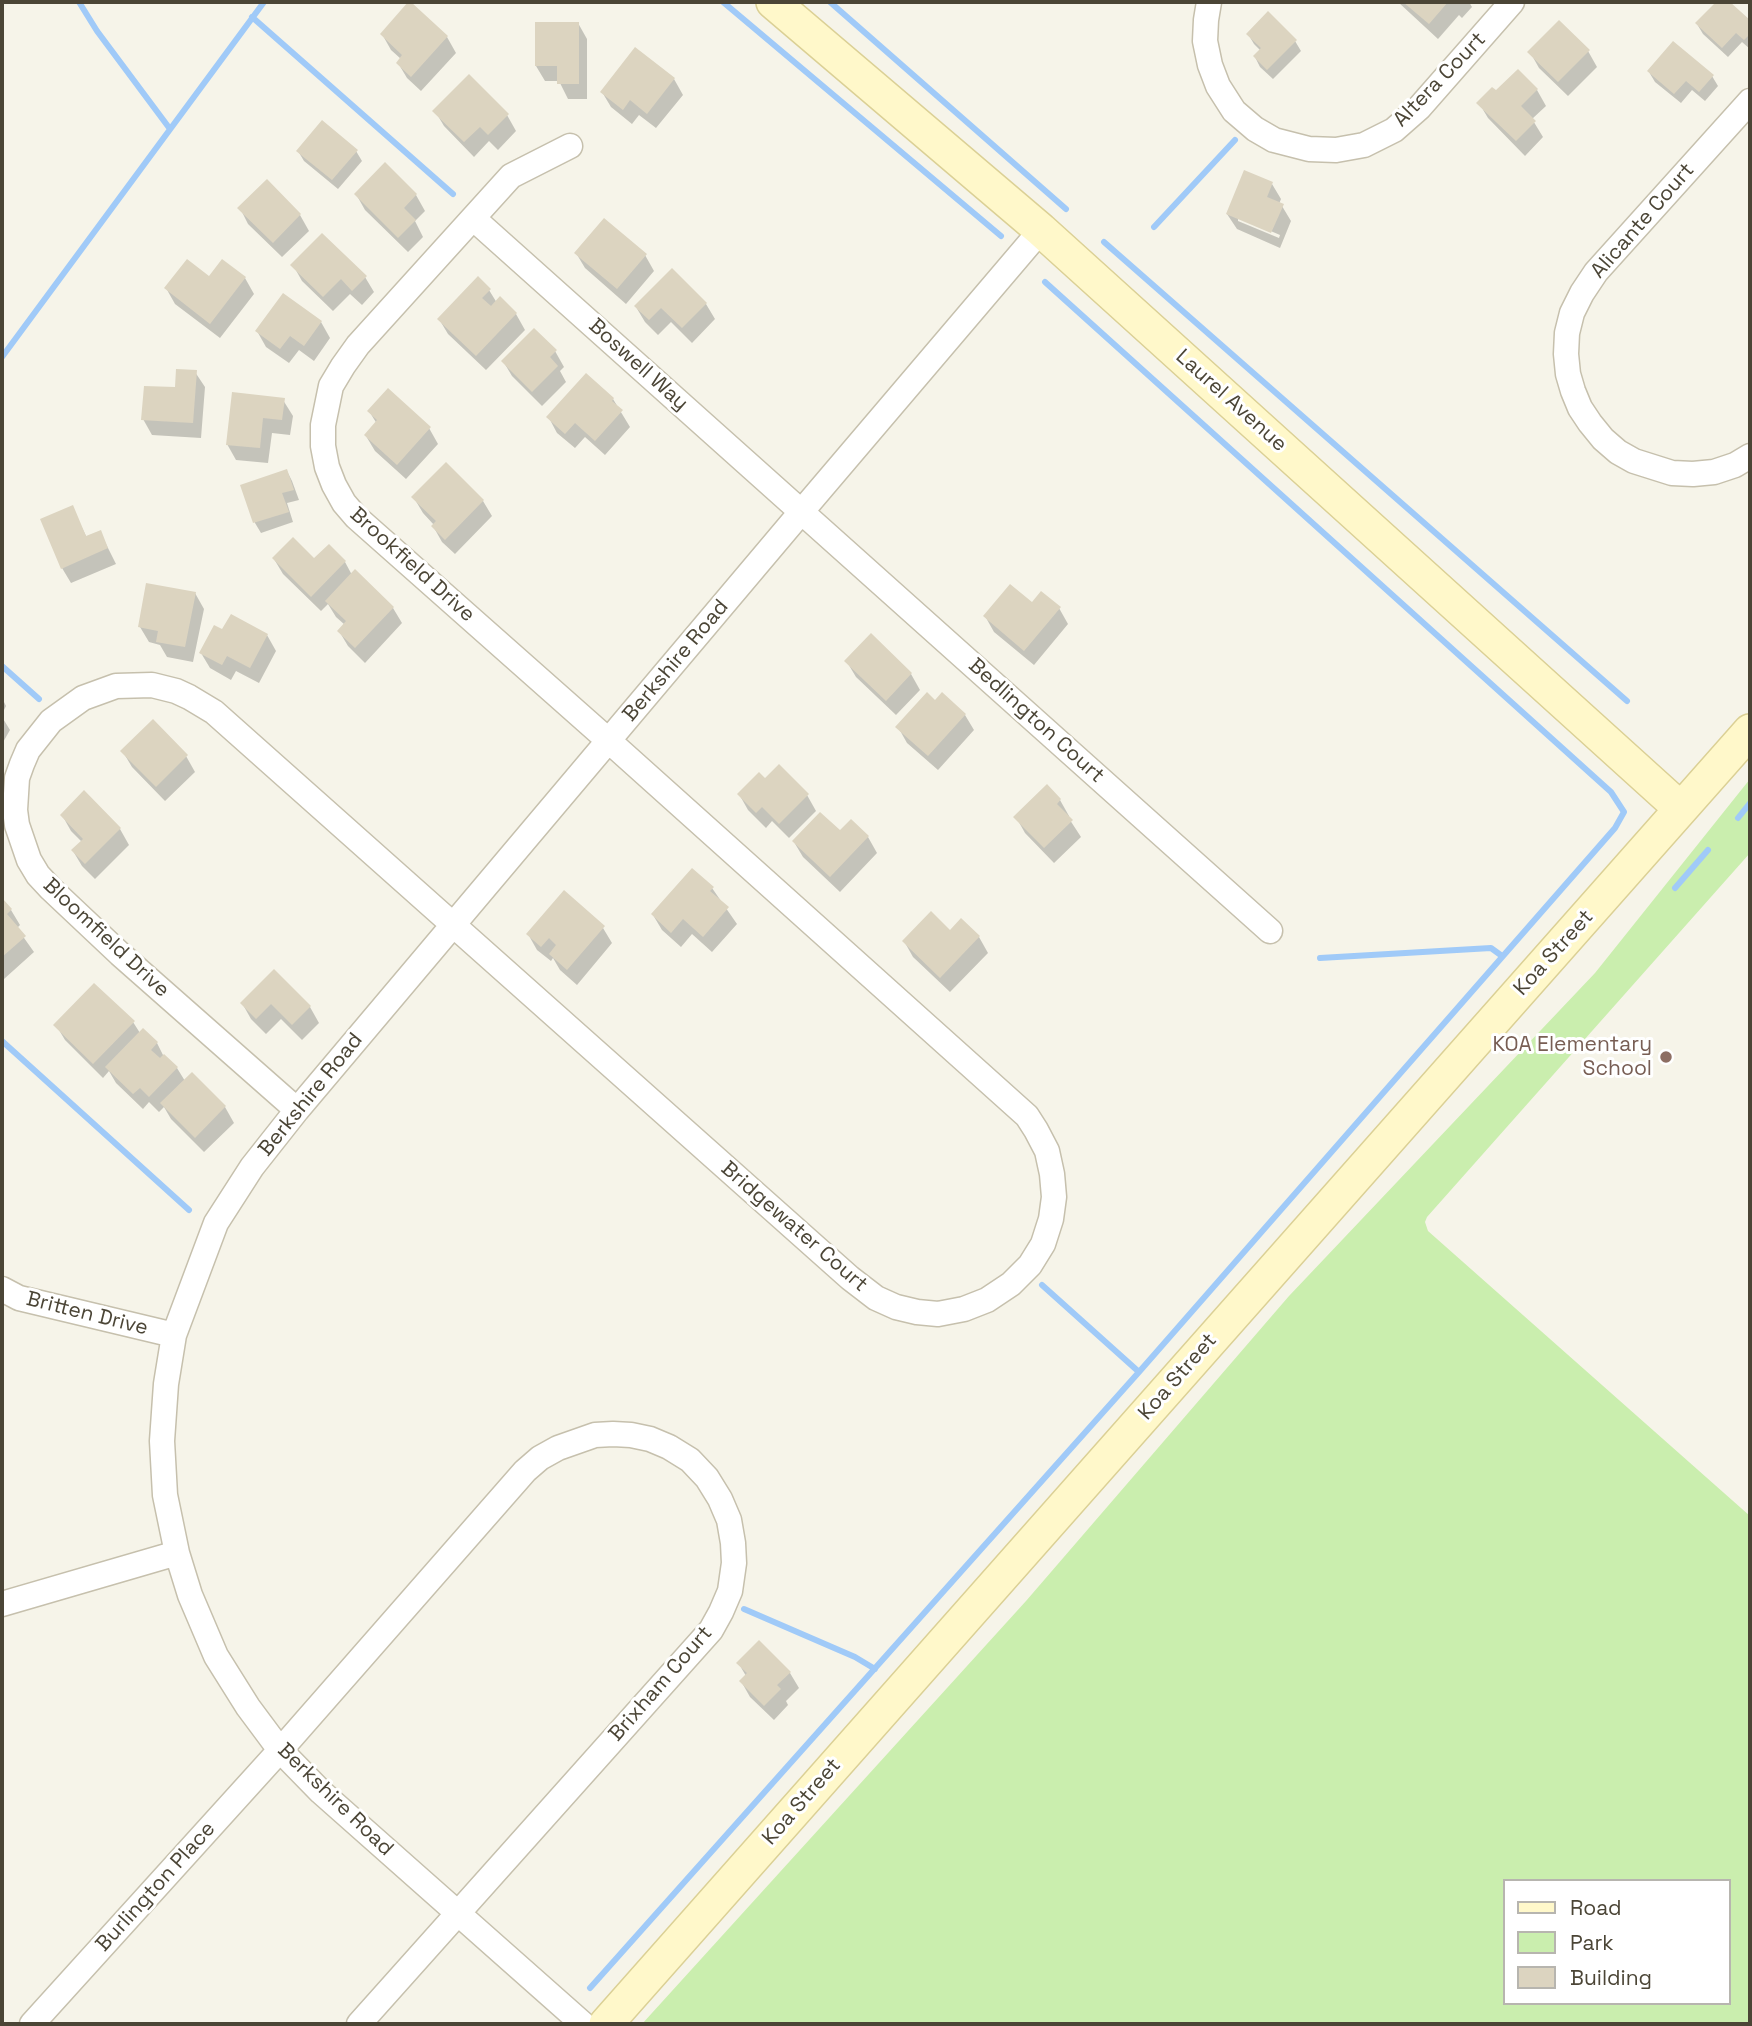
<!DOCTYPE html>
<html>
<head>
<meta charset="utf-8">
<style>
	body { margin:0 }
	#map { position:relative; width:1752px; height:2026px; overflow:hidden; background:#f6f4e9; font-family:"Space Grotesk",sans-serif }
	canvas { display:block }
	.frame { position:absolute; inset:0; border:4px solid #4b4536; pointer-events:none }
	.legend { position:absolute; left:1503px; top:1879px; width:228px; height:126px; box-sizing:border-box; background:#fff; border:2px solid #b7b5af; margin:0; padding:9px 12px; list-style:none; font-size:21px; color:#4b4536 }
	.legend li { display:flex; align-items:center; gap:14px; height:35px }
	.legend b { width:35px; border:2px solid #b7b5af }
</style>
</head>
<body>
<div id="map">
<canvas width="1752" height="2026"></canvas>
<div class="frame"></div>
<ul class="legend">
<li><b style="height:9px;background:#fff8ca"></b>Road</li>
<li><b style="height:19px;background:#caeeae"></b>Park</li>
<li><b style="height:19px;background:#dcd4c0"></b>Building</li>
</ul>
</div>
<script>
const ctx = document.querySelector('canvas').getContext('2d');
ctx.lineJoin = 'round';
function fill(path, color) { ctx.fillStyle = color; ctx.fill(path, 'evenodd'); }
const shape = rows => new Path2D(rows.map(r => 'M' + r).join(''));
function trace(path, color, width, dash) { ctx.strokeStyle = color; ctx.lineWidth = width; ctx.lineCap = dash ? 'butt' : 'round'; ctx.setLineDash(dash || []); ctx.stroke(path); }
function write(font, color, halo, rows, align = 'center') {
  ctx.font = font + ' "Space Grotesk",sans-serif'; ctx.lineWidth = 6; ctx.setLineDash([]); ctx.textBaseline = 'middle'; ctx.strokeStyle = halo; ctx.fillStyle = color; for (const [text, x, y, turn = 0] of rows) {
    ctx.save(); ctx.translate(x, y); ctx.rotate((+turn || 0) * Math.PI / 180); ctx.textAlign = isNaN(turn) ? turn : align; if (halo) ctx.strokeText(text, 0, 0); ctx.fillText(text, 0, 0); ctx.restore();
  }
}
fill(shape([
	[1750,779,1750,853,1427,1217,1425,1222,1428,1231,1750,1516,1750,2024,642,2024,1026,1601,1289,1296,1595,973],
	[1505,1881,1729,1881,1729,2003,1505,2003]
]), '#caeeae');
fill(shape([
	[1398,2,1469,2,1472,7,1462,18,1459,15,1438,39],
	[1718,2,1728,2,1750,23,1750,49,1742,42,1728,57,1703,34,1697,24],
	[410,3,447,37,456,53,421,91,407,78,398,63,401,59,391,50,382,34],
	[578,23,587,39,587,99,568,99,559,81,545,81,536,66],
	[1248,34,1295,41,1301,51,1273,79,1260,67,1255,57,1261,51,1254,44],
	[1588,51,1597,67,1568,96,1539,68,1530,52],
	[1649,72,1712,76,1718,86,1705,101,1692,90,1681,103,1655,82],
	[674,79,683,95,656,128,639,115,632,124,611,107,602,92],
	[1537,90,1546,106,1532,119,1543,137,1525,156,1488,118,1479,103,1496,93],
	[435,111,507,115,516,131,498,150,489,141,474,157,444,126],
	[298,151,356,151,362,161,338,189,304,161],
	[267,182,300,215,309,231,282,257,248,224,240,208],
	[1272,184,1281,199,1279,204,1282,206,1291,221,1280,248,1237,229,1227,214],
	[1238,217,1280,235,1279,238,1238,221],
	[356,194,416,195,425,211,415,221,423,237,408,252,365,210],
	[576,253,645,255,654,271,626,304,585,268],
	[293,265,365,277,374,292,362,305,350,294,333,311,302,281],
	[245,278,254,294,220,338,175,304,166,288,209,279],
	[489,290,497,303,500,299,516,314,525,330,486,370,448,334,439,319],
	[706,304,715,319,692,343,671,322,658,335,645,322,636,307],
	[321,322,330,338,314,361,299,350,289,363,266,347,257,331],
	[555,351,564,367,560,371,566,382,542,406,512,376,503,361],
	[195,372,205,387,201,438,152,435,143,419],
	[613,399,630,427,605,455,585,437,575,448,557,433,549,418],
	[283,400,293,416,290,435,272,433,268,463,236,460,227,444],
	[369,411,429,428,438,444,406,479,375,451,366,436,377,424],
	[287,471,292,481,299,500,287,503,293,522,261,533,255,523,242,486],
	[414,498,483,501,492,516,455,554,442,542,433,526,434,525,423,513],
	[72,507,87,538,100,532,116,564,71,583,62,568],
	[274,559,345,562,352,575,393,608,402,623,365,663,348,646,339,631,345,625,336,617,328,604,321,611,283,574],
	[195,593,204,609,193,662,167,657,160,645,149,642,140,627],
	[1032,604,1059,608,1068,624,1034,665,994,632,985,616],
	[223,632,267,635,276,651,259,683,236,671,231,680,210,668,201,653],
	[871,636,911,674,920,690,896,715,856,677,847,662],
	[2,698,6,706,2,714],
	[936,703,965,715,974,730,938,770,907,743,898,727],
	[2,717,10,730,2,744],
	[123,752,186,756,195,772,165,801,132,767],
	[765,781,807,795,816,811,789,838,772,821,766,828,748,810,739,794],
	[84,793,120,829,129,845,95,879,82,866,73,851,82,842,71,831,62,815],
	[1060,800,1069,816,1068,817,1081,837,1054,863,1025,833,1016,817],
	[851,821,868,837,877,853,840,892,803,857,794,842,840,833],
	[712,888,737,924,712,952,692,934,681,947,662,930,653,915],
	[3,901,11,910,20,925,17,928,34,952,4,979,2,977,2,903],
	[961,921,979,937,988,953,950,992,913,957,904,941,950,932],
	[603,928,612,943,577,985,560,970,553,958,551,961,537,950,528,934],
	[274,971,310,1007,319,1023,302,1040,281,1019,266,1034,251,1019,242,1003],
	[133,1022,140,1033,157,1043,163,1055,177,1068,185,1081,225,1107,234,1123,204,1152,171,1119,164,1107,159,1112,149,1102,143,1109,116,1083,109,1071,103,1078,65,1040,56,1025],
	[739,1664,790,1673,799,1688,786,1701,788,1705,774,1720,750,1697,741,1681,746,1676]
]), '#0003');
trace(shape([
	[79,2,97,31,170,129],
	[723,2,1001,236],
	[830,2,1066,209],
	[252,17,453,194],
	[1154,227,1235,140],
	[1104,242,1627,701],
	[2,357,264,2],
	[2,666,39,699],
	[1738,818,1750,803],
	[1675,888,1708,850],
	[1320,958,1491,948,1502,956],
	[2,1041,189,1210],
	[1042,1285,1139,1372],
	[744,1609,855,1657,875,1669],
	[590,1988,1139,1372,1615,828,1624,812,1611,792,1045,282]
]), '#a0caf8', 6);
fill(shape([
	[408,2,411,2,448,36,411,77,396,63,402,55,380,34],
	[1403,2,1448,2,1429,24],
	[1716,2,1730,2,1750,20,1750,34,1744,40,1736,33,1722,48,1695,23],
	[1268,11,1297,40,1267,70,1253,56,1261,48,1246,34],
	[1559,20,1590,50,1558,82,1527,52],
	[535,22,579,22,579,84,557,84,557,66,535,66],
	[1673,41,1714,75,1699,92,1686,81,1674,94,1647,71],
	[635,47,675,78,647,114,630,100,623,110,600,92],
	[1518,69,1538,89,1521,106,1536,121,1516,141,1476,103,1492,87,1496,90],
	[469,74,509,114,488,135,480,127,464,142,432,111],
	[322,120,358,150,332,180,296,151],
	[385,162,417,194,404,208,416,220,398,238,354,194],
	[1244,170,1273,182,1267,197,1284,204,1271,233,1226,214],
	[267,179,301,214,273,243,237,208],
	[604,218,647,254,617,289,574,253],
	[322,233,367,276,352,291,341,279,323,297,290,265],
	[187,259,209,276,222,259,246,277,210,324,164,288],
	[672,268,707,303,682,328,661,308,649,320,634,306],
	[478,276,491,289,482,298,491,306,500,296,517,313,476,356,437,319],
	[283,293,322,321,304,346,290,336,280,349,255,331],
	[534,328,557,350,550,357,558,366,532,392,501,361],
	[176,369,197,370,193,423,141,420,144,386,175,387],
	[586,373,614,398,612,401,623,410,595,441,575,423,565,434,546,417],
	[388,388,431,427,397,465,364,435,377,420,367,411],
	[232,392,285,398,282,420,263,418,260,448,226,445],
	[446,462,484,500,445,540,431,526,436,521,411,497],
	[287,469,294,490,282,493,289,512,253,523,240,485],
	[73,505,86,536,101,530,108,548,61,569,40,519],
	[293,537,314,558,329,544,346,561,311,597,272,558],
	[355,569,394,607,355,648,337,631,346,621,325,601],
	[146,583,196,592,185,647,156,642,158,631,138,627],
	[1010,584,1032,602,1041,591,1061,607,1024,651,983,616],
	[231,614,268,634,250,668,227,656,222,665,199,653,214,625,222,629],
	[871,633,912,673,886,701,844,661],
	[927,692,935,700,942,692,966,714,928,756,895,727],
	[153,719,188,755,156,787,120,751],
	[779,764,809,794,779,824,762,807,756,813,737,794,759,772,765,778],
	[1047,784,1061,799,1057,804,1073,820,1044,848,1013,817],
	[84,790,121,828,85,864,71,850,83,839,60,815],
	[820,812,840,830,851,819,869,836,830,877,792,841],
	[692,868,714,887,710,891,729,907,703,937,683,919,671,933,651,914],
	[564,890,605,926,567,970,549,954,556,945,549,938,541,947,526,934],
	[3,899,12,909,7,914,26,936,2,957,2,900],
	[931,911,950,930,961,918,980,936,940,978,902,941],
	[274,969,311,1006,292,1025,271,1004,256,1019,240,1003],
	[94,983,135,1021,93,1064,53,1025],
	[143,1028,158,1042,151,1050,160,1058,164,1054,178,1067,149,1097,140,1088,133,1094,105,1067],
	[192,1072,226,1106,195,1138,160,1103],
	[759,1640,791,1672,777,1685,781,1689,764,1706,739,1681,747,1673,736,1663]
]), '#dcd4c0');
const minor = shape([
	[1209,2,1206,20,1205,41,1210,65,1218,86,1234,111,1255,129,1274,140,1309,149,1336,150,1364,145,1394,130,1419,108,1512,2],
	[1750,101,1596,272,1582,293,1572,313,1567,333,1566,354,1568,374,1573,391,1580,408,1590,423,1603,439,1618,452,1634,461,1672,473,1693,474,1714,472,1735,465,1750,456],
	[474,219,1270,931],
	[297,1110,120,954,51,889,38,875,29,860,17,825,15,810,17,778,22,764,28,750,51,721,83,698,116,686,152,685,176,691,189,697,214,712,850,1278,876,1298,896,1307,917,1312,938,1314,964,1309,987,1300,1011,1284,1030,1265,1043,1244,1051,1219,1054,1197,1052,1174,1047,1151,1036,1130,1027,1116,609,741,356,517,344,503,334,485,327,467,323,446,323,425,331,386,343,366,358,345,511,176,570,146],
	[2,1289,19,1298,174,1335],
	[2,1604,177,1553],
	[32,2024,291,1738,525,1471,540,1458,558,1448,595,1435,613,1434,631,1435,650,1439,669,1447,690,1460,707,1478,720,1499,729,1520,733,1543,734,1563,730,1591,721,1612,711,1630,359,2024],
	[583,2024,321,1792,280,1750,248,1707,216,1656,190,1595,177,1553,165,1495,162,1441,166,1384,174,1335,216,1223,252,1167,297,1110,802,511,1041,230]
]);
const secondary = shape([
	[773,2,1041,230,1681,809],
	[606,2024,1750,731]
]);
trace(minor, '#c6c0ad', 27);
trace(secondary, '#dbd095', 36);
trace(minor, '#fff', 24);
trace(secondary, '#fff8ca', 33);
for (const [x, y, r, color] of [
	[1666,1057,7,"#8d6e63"]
]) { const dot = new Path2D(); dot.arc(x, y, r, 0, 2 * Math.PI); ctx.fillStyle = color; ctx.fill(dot); trace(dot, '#fff', 2.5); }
write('21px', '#4b4536', '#fff', [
	["Altera Court",1440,80,-46],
	["Alicante Court",1643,221,-49],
	["Boswell Way",638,365,42],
	["Laurel Avenue",1231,401,42],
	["Brookfield Drive",412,565,42],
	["Berkshire Road",676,661,-50],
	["Bedlington Court",1036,721,42],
	["Bloomfield Drive",106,938,43],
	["Koa Street",1554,953,-48],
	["Berkshire Road",311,1095,-51],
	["Bridgewater Court",794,1227,41],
	["Britten Drive",87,1314,14],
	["Koa Street",1178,1377,-49],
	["Brixham Court",661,1684,-49],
	["Berkshire Road",335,1800,44],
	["Koa Street",802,1802,-49],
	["Burlington Place",156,1887,-48]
]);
write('21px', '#785e54', '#fff', [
	["KOA Elementary",1652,1045],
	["School",1652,1069]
], 'right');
</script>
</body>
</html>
